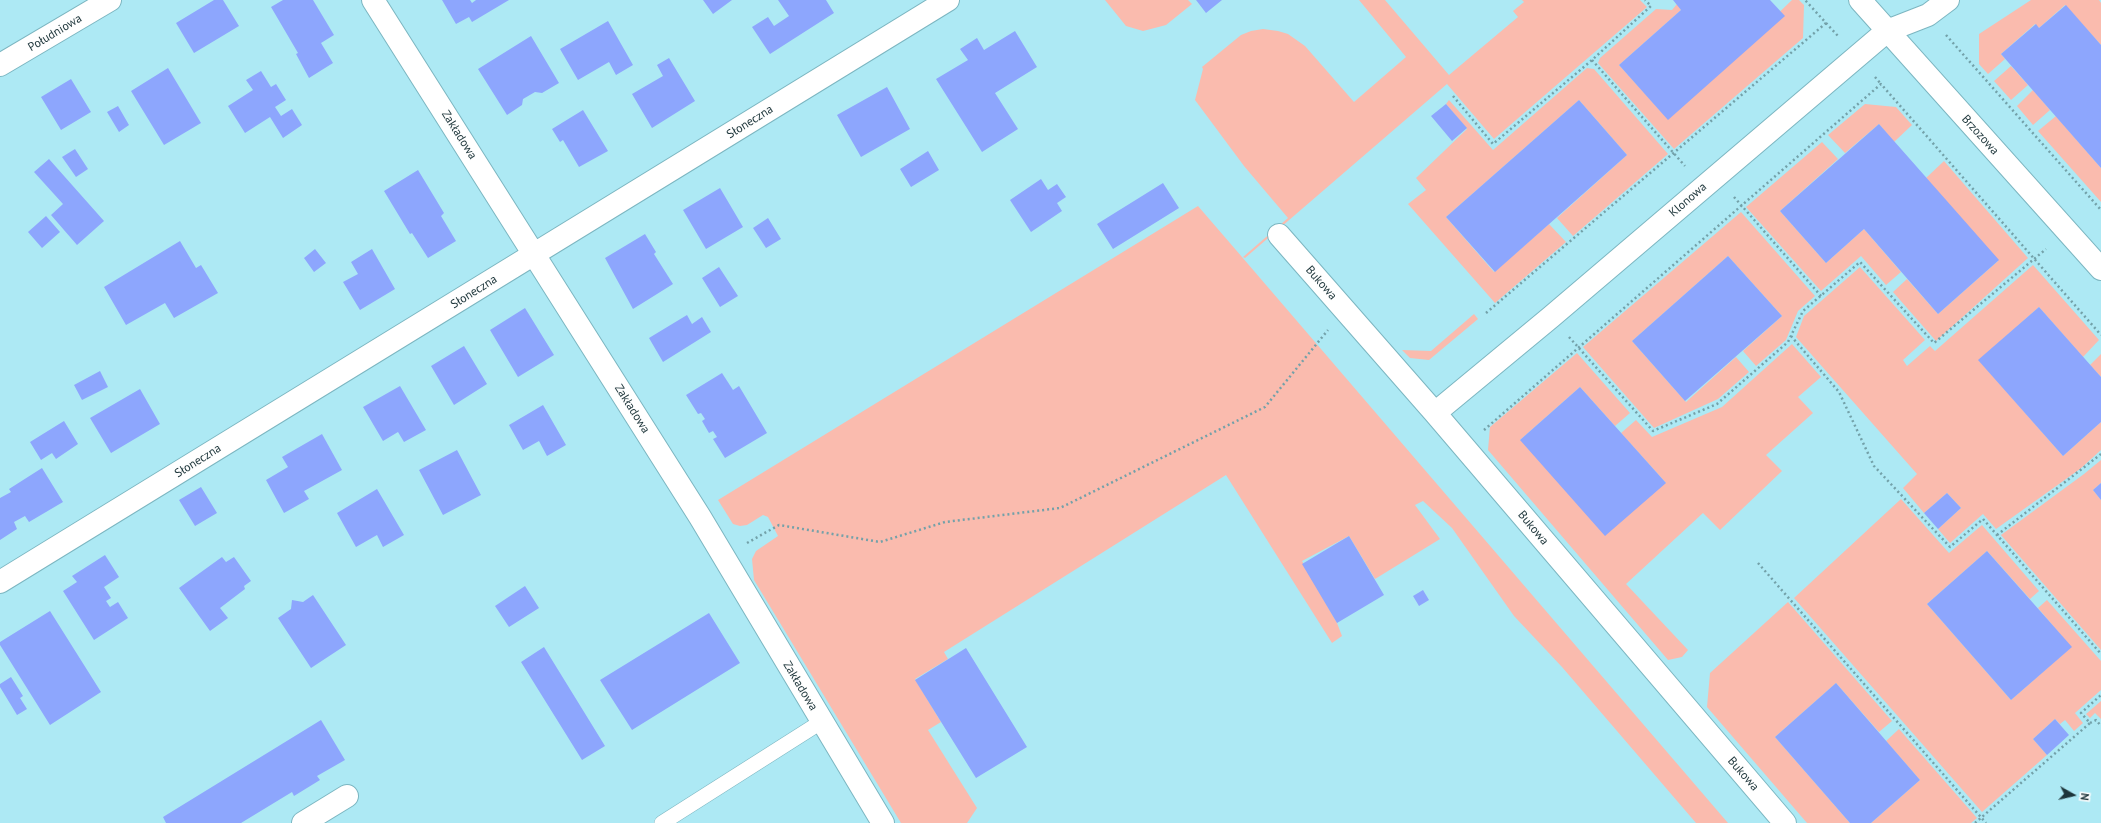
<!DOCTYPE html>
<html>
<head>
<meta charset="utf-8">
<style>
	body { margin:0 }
	#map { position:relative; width:2101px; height:823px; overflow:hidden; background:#ade9f4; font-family:"PT Sans",sans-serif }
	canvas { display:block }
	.north { position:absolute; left:2053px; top:775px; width:40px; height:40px; -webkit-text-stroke:3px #fefefe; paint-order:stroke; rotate:98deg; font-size:11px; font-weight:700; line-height:16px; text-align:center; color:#1d353a }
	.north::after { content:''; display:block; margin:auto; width:14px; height:18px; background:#1d353a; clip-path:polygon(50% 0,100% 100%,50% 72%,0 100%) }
</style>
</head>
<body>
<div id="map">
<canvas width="2101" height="823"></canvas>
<div class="north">N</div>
</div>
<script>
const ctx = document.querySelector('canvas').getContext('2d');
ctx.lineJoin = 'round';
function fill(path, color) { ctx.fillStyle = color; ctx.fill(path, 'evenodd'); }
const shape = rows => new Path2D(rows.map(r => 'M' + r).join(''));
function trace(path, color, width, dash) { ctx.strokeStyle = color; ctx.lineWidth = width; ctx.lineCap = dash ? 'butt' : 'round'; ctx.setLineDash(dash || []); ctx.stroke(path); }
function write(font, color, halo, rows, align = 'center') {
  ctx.font = font + ' "PT Sans",sans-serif'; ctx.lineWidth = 3; ctx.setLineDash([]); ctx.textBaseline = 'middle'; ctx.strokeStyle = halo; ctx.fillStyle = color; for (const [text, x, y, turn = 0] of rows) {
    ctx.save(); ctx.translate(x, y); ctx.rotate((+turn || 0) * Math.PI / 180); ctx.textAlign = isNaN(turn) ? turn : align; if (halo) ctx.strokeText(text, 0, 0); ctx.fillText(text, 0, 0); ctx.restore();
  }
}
fill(shape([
	[1105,0,1188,0,1192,4,1166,25,1143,31,1126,26],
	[1359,0,1385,0,1449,75,1518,17,1513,11,1524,2,1522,0,1640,0,1647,7,1494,139,1447,84,1245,258,1243,257,1288,218,1244,166,1195,100,1203,69,1202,67,1241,35,1251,31,1263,29,1278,31,1288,34,1305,46,1354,102,1406,57],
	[1792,0,1799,0,1804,5,1803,38,1674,149,1598,63,1600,58,1656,9,1672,10,1677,4,1681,10,1619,65,1668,119],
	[2031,0,2099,0,2101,3,2101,45,2065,5,2039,28,2035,24,2001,54,2005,59,1988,74,1979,64,1979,34],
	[2011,66,2028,85,2011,100,1994,81],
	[1587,68,1594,69,1668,154,1573,236,1557,218,1627,155,1579,100,1446,217,1494,272,1549,224,1566,242,1495,303,1408,204,1426,190,1416,178,1467,129,1446,104,1449,100,1493,150],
	[2033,90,2050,110,2033,125,2017,106],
	[1865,104,1896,107,1912,125,1894,142,1879,124,1845,153,1828,135],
	[2056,116,2101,168,2101,202,2038,131],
	[1822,142,1838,159,1780,211,1826,263,1864,229,1901,272,1886,285,1861,256,1821,291,1746,207],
	[1944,161,2028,258,1936,341,1893,292,1907,279,1938,314,1998,261,1926,178],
	[1198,206,1242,257,1728,823,1696,823,1562,667,1514,616,1452,528,1423,501,1415,505,1440,539,1375,579,1349,536,1302,561,1337,623,1342,636,1332,643,1226,475,944,652,948,659,915,679,941,722,928,730,977,808,967,823,901,823,754,580,752,559,756,551,778,536,768,517,763,515,747,525,740,526,733,524,718,500],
	[1741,212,1815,296,1798,311,1786,340,1756,366,1743,351,1782,316,1728,256,1632,341,1686,402,1736,357,1749,372,1718,399,1654,428,1583,347],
	[2033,265,2099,340,2083,357,2039,307,1979,360,2063,456,2101,422,2101,450,2080,469,1996,529,1983,514,1950,543,1938,529,1961,508,1947,493,1924,513,1903,488,1917,474,1796,337,1804,316,1860,267,1925,340,1903,360,1907,366,1930,346,1935,351],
	[1474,314,1478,319,1429,360,1410,358,1402,350,1431,351],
	[1792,344,1821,377,1798,397,1813,413,1766,455,1782,471,1720,530,1703,513,1626,584,1688,650,1682,657,1668,660,1488,450,1490,427,1577,353,1630,413,1615,426,1580,387,1520,440,1666,483,1621,433,1636,420,1652,437,1722,407],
	[2101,354,2101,377,2090,365],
	[2101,460,2101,483,2093,490,2101,500,2101,650,2001,535,2084,474],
	[1901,499,1949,553,1982,525,2039,591,2030,599,1987,551,1927,604,2011,700,2071,647,2038,608,2047,600,2101,661,2101,690,2075,713,2083,723,2074,731,2065,720,2060,724,2055,719,2033,739,2047,755,1982,812,1794,598],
	[1788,602,1892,721,1879,732,1836,683,1775,737,1850,823,1807,823,1707,707,1710,673],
	[2101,701,2101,719,2095,713,2090,718,2086,714],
	[1899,729,1977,818,1971,823,1871,823,1920,780,1886,741]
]), '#fabbae');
fill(shape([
	[214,0,223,0,239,26,194,53,176,23],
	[283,0,313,0,334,35,321,43,333,63,309,78,296,54,298,53,271,7],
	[442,0,470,0,472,3,476,0,509,0,472,22,469,17,456,24],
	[703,0,732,0,713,14],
	[778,0,826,0,834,13,770,54,752,27,768,17,774,26,789,16],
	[1196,0,1222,0,1206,13],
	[1673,0,1770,0,1785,16,1668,120,1619,65,1681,10],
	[2066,5,2101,45,2101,168,2001,54,2036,24,2039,28],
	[608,21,633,65,616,75,609,62,578,80,560,49],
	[1015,31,1037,67,995,93,1018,129,982,152,936,79,968,60,960,49,977,38,984,50],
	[531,36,559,83,542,93,535,92,523,99,522,105,507,115,478,69],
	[669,58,695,101,652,128,632,94,663,76,657,65],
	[168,68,201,123,164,145,131,91],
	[261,71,271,87,276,84,286,100,275,107,281,116,292,109,302,125,283,138,270,117,245,133,228,106,253,90,246,80],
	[71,79,91,112,61,130,41,97],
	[887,87,910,129,861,157,837,115],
	[1579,100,1627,155,1495,272,1446,217],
	[1446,104,1467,128,1452,141,1431,116],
	[118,106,129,125,119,132,107,112],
	[583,110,608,151,579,167,563,140,560,142,552,129],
	[1879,124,1999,260,1938,314,1864,229,1826,263,1780,211],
	[75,149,88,169,76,177,62,157],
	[928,151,939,170,911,187,900,169],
	[49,159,104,221,77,245,51,215,63,204,34,172],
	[418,170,444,213,441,216,456,241,428,258,412,233,410,234,384,191],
	[1041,179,1048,190,1057,184,1066,197,1057,203,1062,211,1031,232,1010,200],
	[1163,183,1179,208,1113,249,1097,224],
	[720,188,743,227,706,249,683,210],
	[46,216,60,232,42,248,28,232],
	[768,218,781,239,766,248,753,228],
	[645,234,656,252,654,254,673,284,633,309,605,258],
	[180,241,196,268,201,265,218,293,174,318,165,303,126,325,104,287],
	[315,249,326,263,314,272,304,258],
	[372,249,395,289,360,310,343,282,358,274,351,262],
	[1728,256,1782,316,1685,401,1632,341],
	[719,267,738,296,720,307,702,278],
	[2039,307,2101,377,2101,422,2063,456,1978,360],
	[525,308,554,355,518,377,490,330],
	[687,315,692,324,702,317,711,332,663,362,649,338],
	[464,346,487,384,454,405,431,366],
	[100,371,108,387,82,400,74,385],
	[722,373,733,390,739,386,767,433,725,458,713,439,717,437,713,431,709,433,702,421,705,419,701,413,698,414,686,395],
	[400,386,426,430,404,442,398,432,383,441,363,407],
	[1580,387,1666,483,1605,536,1520,440],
	[140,389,160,424,111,453,90,418],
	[543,405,566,445,547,456,539,441,523,450,509,425],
	[64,421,78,444,56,459,52,453,41,460,30,442],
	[322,434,342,470,304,491,309,499,284,513,266,480,288,467,282,457],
	[457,450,481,495,443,515,419,470],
	[42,468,63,502,29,522,25,516,14,522,17,529,0,540,0,498,11,492,9,489],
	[2101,483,2101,500,2093,490],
	[201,487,217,513,195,526,179,500],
	[377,489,404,535,383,547,377,535,356,547,337,513],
	[1947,493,1961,508,1938,529,1924,513],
	[1349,536,1384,595,1337,623,1302,564],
	[1987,551,2072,647,2011,700,1927,604],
	[105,555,119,577,104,587,111,598,106,601,110,607,118,602,128,618,94,640,63,591,77,582,72,576],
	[222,557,226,562,234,557,251,581,244,586,245,589,220,608,228,618,210,631,179,588],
	[525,586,539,608,509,627,495,606],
	[1423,590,1429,600,1419,606,1413,596],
	[313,595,346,645,311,668,278,618,291,609,292,600,303,602],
	[50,611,101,692,50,725,0,645,0,642],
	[709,613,740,663,632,730,600,680],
	[544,647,605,746,582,760,521,662],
	[966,648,1027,747,976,778,915,680],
	[11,677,23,696,20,698,27,709,17,715,0,687,0,684],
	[1836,683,1920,780,1871,823,1850,823,1775,737],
	[2055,719,2069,735,2047,755,2033,739],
	[321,720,345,760,317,776,320,780,294,796,292,792,241,823,166,823,163,817]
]), '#8da6fd');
const service = shape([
	[662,823,821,722]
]);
const minor = shape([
	[373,0,700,517,883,823],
	[1860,0,2101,269],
	[0,65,110,0],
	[1279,235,1435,413,1785,823],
	[1435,413,1551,317,1887,31,1928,15,1948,0],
	[0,582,948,0],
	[303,823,347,796]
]);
trace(service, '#7cb6c1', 16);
trace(minor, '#7cb6c1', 24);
trace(shape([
	[1826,23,1838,36],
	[1946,35,2101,210],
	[1592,60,1685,166],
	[1875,77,1881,84],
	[1453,96,1493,144,1592,60,1651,6,1645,0],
	[1734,197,1821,296],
	[1486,313,1826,23,1805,0],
	[1791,336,1839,392,1874,466,1950,547,1983,519,2101,654],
	[1569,337,1653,431,1717,404,1788,342,1803,311,1860,262,1934,343,2046,249],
	[1484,430,1881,84,2101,335],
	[1997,535,2101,454],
	[747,543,779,525,880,542,945,522,1060,508,1265,407,1328,330],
	[1758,563,1986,823],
	[2090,723,2096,720,2101,726],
	[1975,823,2090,723,2081,713,2101,695]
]), '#73a1a9', 2.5, [2, 3]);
trace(service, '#fff', 15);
trace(minor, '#fff', 22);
write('12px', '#1d353a', '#fefefe', [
	["Południowa",55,33,-31],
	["Słoneczna",750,122,-32],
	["Zakładowa",459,135,58],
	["Brzozowa",1980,135,48],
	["Klonowa",1688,200,-41],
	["Bukowa",1321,283,49],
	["Słoneczna",474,292,-32],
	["Zakładowa",632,409,58],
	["Słoneczna",198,461,-32],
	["Bukowa",1533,528,50],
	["Zakładowa",800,686,59],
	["Bukowa",1743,774,49]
]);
</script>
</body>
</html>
